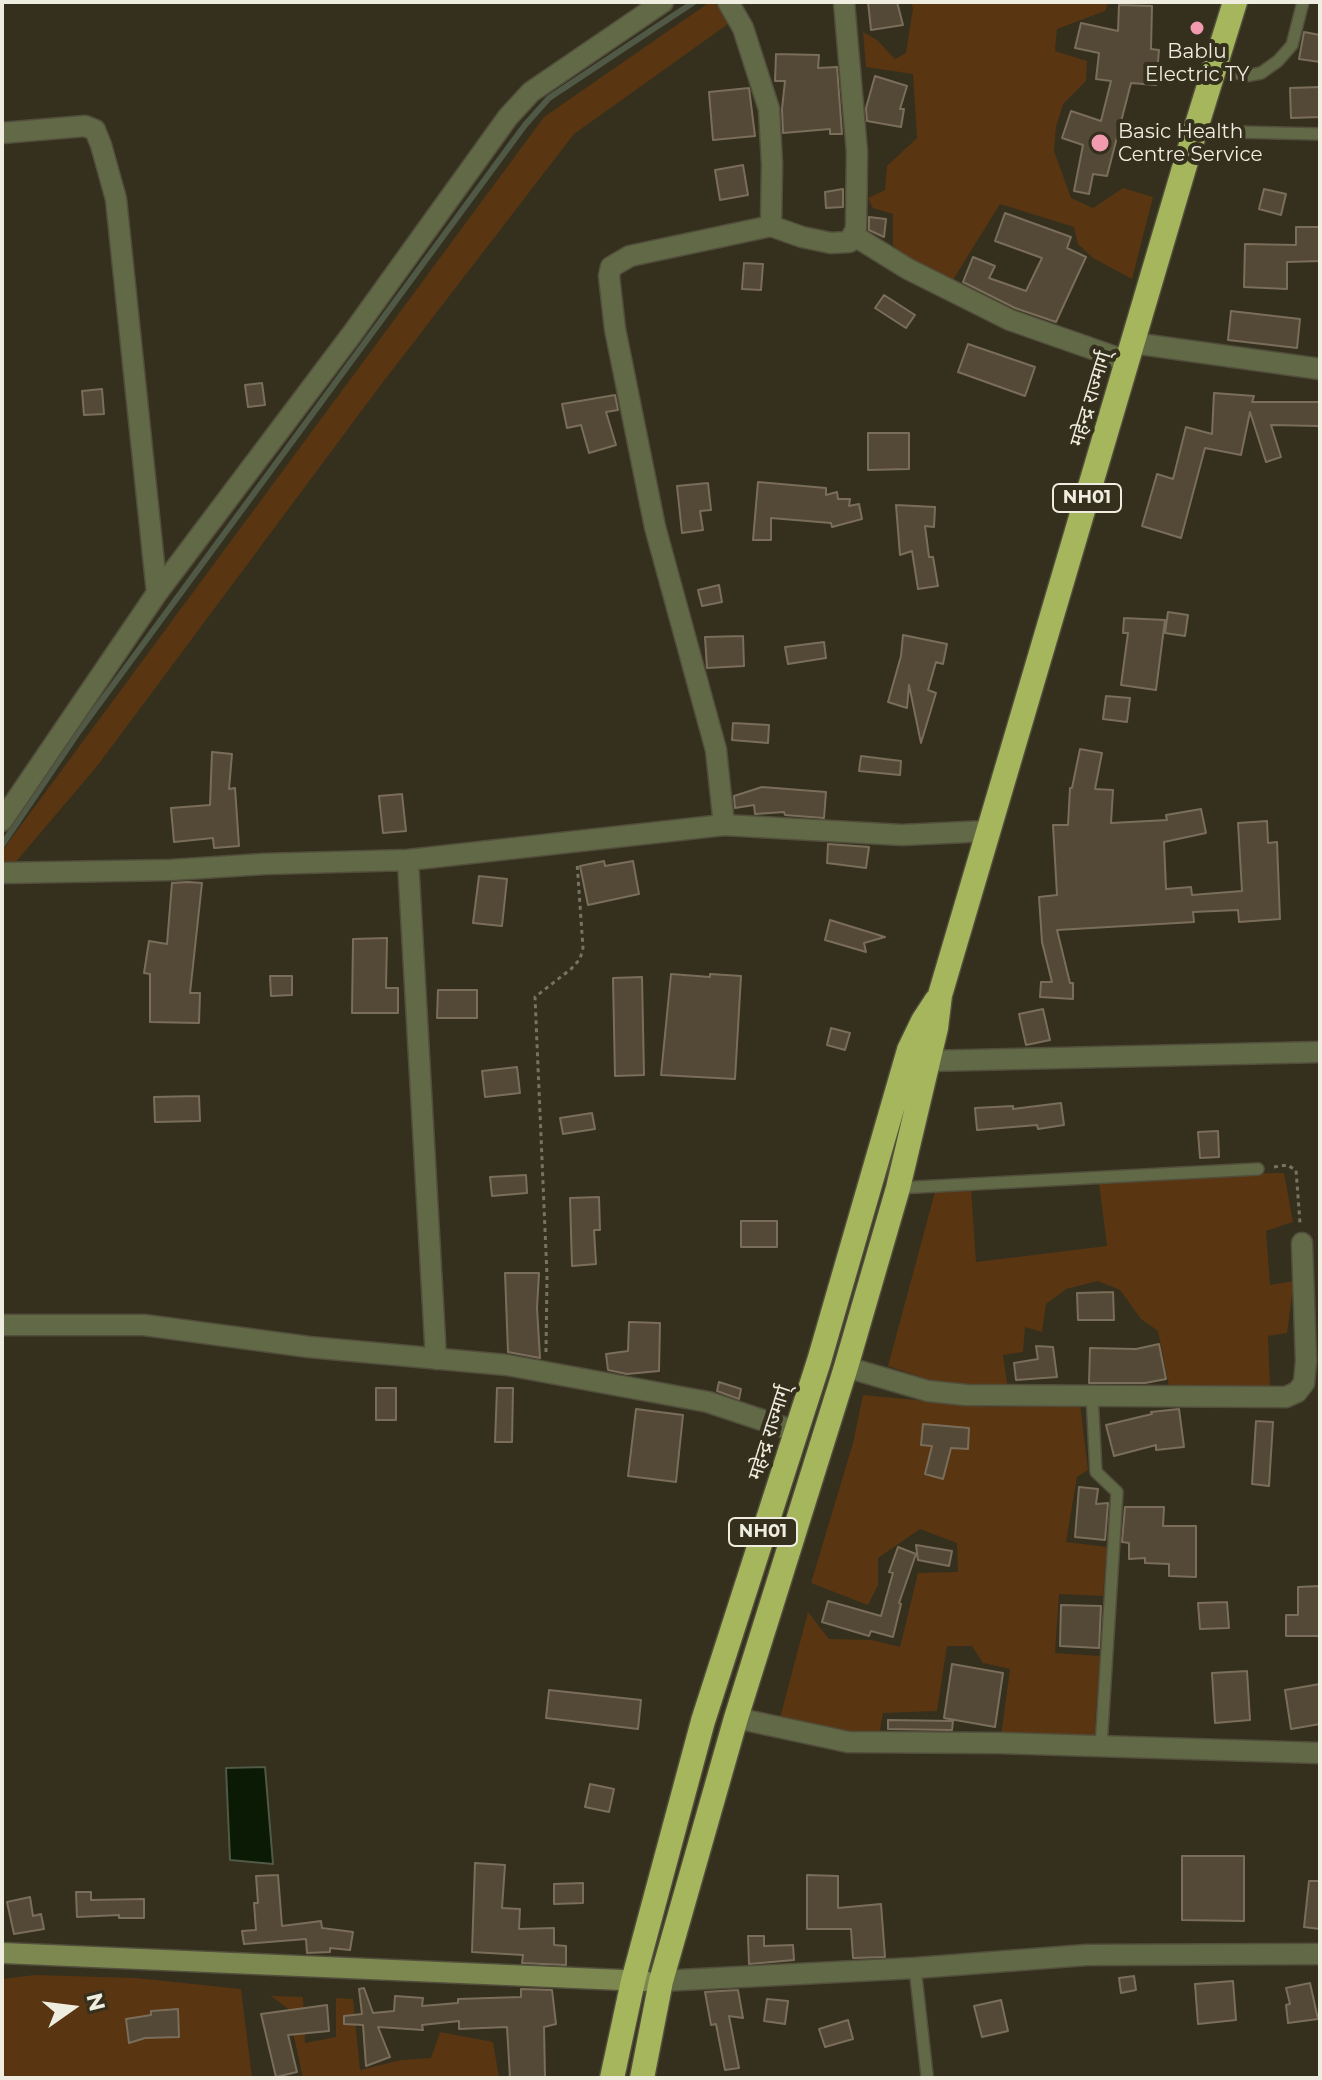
<!DOCTYPE html>
<html>
<head>
<meta charset="utf-8">
<style>
	body { margin:0 }
	#map { position:relative; width:1322px; height:2080px; overflow:hidden; background:#34301d; font-family:Montserrat,sans-serif }
	canvas { display:block }
	.frame { position:absolute; inset:0; border:4px solid #efede0; pointer-events:none }
	.north { position:absolute; left:32px; top:1968px; width:80px; height:80px; -webkit-text-stroke:6px #34301d; paint-order:stroke; rotate:76deg; font-size:22px; font-weight:700; line-height:32px; text-align:center; color:#efede0 }
	.north::after { content:''; display:block; margin:auto; width:28px; height:36px; background:#efede0; clip-path:polygon(50% 0,100% 100%,50% 72%,0 100%) }
</style>
</head>
<body>
<div id="map">
<canvas width="1322" height="2080"></canvas>
<div class="frame"></div>
<div class="north">N</div>
</div>
<script>
const ctx = document.querySelector('canvas').getContext('2d');
ctx.lineJoin = 'round';
function fill(path, color) { ctx.fillStyle = color; ctx.fill(path, 'evenodd'); }
const shape = rows => new Path2D(rows.map(r => 'M' + r).join(''));
function trace(path, color, width, dash) { ctx.strokeStyle = color; ctx.lineWidth = width; ctx.lineCap = dash ? 'butt' : 'round'; ctx.setLineDash(dash || []); ctx.stroke(path); }
function write(font, color, halo, rows, align = 'center') {
  ctx.font = font + ' Montserrat,"Noto Sans Devanagari",sans-serif'; ctx.lineWidth = 8; ctx.setLineDash([]); ctx.textBaseline = 'middle'; ctx.strokeStyle = halo; ctx.fillStyle = color; for (const [text, x, y, turn = 0] of rows) {
    ctx.save(); ctx.translate(x, y); ctx.rotate((+turn || 0) * Math.PI / 180); ctx.textAlign = isNaN(turn) ? turn : align; if (halo) ctx.strokeText(text, 0, 0); ctx.fillText(text, 0, 0); ctx.restore();
  }
}
fill(shape([
	[710,2,715,2,728,24,574,134,380,386,98,765,14,864,2,863,2,851,544,117],
	[911,2,1109,2,1105,11,1057,29,1055,51,1087,61,1086,81,1063,104,1056,127,1054,151,1071,198,1093,208,1123,188,1153,197,1132,279,1093,258,1078,244,1074,227,1000,204,951,283,904,256,893,245,893,214,873,208,868,198,885,190,887,166,917,138,913,74,866,67,863,32,877,40,895,59,906,53,913,8],
	[1284,1173,1293,1222,1266,1231,1270,1285,1294,1281,1287,1333,1268,1336,1270,1386,1256,1388,1169,1386,1158,1331,1141,1319,1120,1290,1098,1281,1066,1289,1046,1304,1042,1332,1025,1327,1023,1352,1003,1355,1008,1389,960,1390,888,1366,936,1188,971,1187,976,1262,1107,1246,1098,1175],
	[863,1395,989,1407,1080,1404,1088,1470,1077,1477,1066,1542,1107,1547,1103,1596,1059,1594,1055,1653,1100,1656,1094,1740,1001,1736,1010,1669,983,1663,972,1646,947,1646,937,1711,883,1713,879,1735,837,1735,780,1718,808,1612,829,1639,872,1640,900,1647,918,1573,958,1572,957,1543,920,1529,878,1558,878,1585,868,1605,811,1583,853,1443],
	[35,1975,136,1978,241,1989,252,2078,2,2078,2,1979],
	[271,1996,303,1997,305,2043,336,2037,336,1998,353,1999,360,2070,401,2060,431,2058,440,2032,493,2042,499,2078,303,2078,288,2009]
]), '#593512');
const water = shape([
	[265,1767,273,1864,230,1860,226,1768,265,1767]
]);
fill(water, '#0a1a04');
trace(water, '#4f5946', 2);
trace(shape([
	[2,845,77,734,525,125,549,98,694,2]
]), '#4f5946', 6);
const building = shape([
	[868,2,897,2,903,25,871,30,868,2],
	[1119,5,1152,6,1151,49,1159,50,1156,85,1131,83,1107,176,1093,174,1089,194,1074,191,1083,145,1062,138,1071,111,1101,121,1111,81,1096,79,1099,53,1075,48,1081,23,1118,31,1119,5],
	[1304,32,1320,35,1320,62,1299,59,1304,32],
	[776,54,819,55,818,68,837,67,842,134,830,134,830,129,783,133,782,109,785,81,775,81,776,54],
	[875,76,907,86,900,109,904,109,901,127,867,121,866,108,875,76],
	[1320,87,1320,117,1291,118,1290,88,1320,87],
	[749,88,755,136,713,140,709,92,749,88],
	[743,165,748,195,720,200,715,170,743,165],
	[843,189,843,207,826,208,825,192,843,189],
	[1264,189,1286,194,1281,215,1259,209,1264,189],
	[1005,213,1071,237,1067,248,1086,257,1056,322,1015,308,963,282,973,257,995,266,989,278,1026,291,1042,258,995,241,1005,213],
	[869,217,886,219,884,237,869,230,869,217],
	[1296,227,1320,227,1320,261,1287,262,1287,289,1244,287,1245,244,1296,245,1296,227],
	[744,263,763,264,761,290,742,289,744,263],
	[884,295,915,315,906,328,875,308,884,295],
	[1231,311,1300,319,1297,348,1228,340,1231,311],
	[968,344,1035,367,1025,396,958,372,968,344],
	[262,383,265,405,248,407,245,385,262,383],
	[102,389,104,414,84,415,82,391,102,389],
	[1214,393,1254,396,1252,402,1320,402,1320,426,1271,425,1281,457,1266,462,1250,412,1241,455,1205,448,1181,538,1142,526,1157,474,1173,479,1186,427,1212,434,1214,393],
	[615,395,618,410,606,412,616,445,589,453,581,425,567,428,562,404,615,395],
	[868,433,909,433,909,469,868,470,868,433],
	[758,482,826,488,826,495,837,492,838,499,850,499,849,506,859,504,862,519,832,527,831,523,771,518,771,540,753,540,758,482],
	[708,483,711,510,700,511,703,530,682,533,677,486,708,483],
	[896,505,935,507,934,527,925,526,929,557,933,557,938,586,918,589,912,551,900,555,896,505],
	[719,585,722,602,702,606,698,590,719,585],
	[1168,612,1188,615,1185,636,1165,633,1168,612],
	[1124,618,1165,620,1156,690,1121,685,1128,633,1123,633,1124,618],
	[903,635,947,644,943,664,936,662,928,690,936,693,921,743,909,685,907,708,888,702,901,656,903,635],
	[743,636,744,666,707,668,705,637,743,636],
	[824,642,826,658,788,664,785,647,824,642],
	[1106,696,1130,698,1127,722,1103,719,1106,696],
	[733,723,769,725,768,743,732,740,733,723],
	[1080,749,1102,753,1095,789,1113,790,1111,823,1167,820,1166,815,1201,809,1206,833,1164,842,1166,889,1191,887,1192,895,1242,891,1238,823,1267,821,1268,843,1277,842,1280,919,1239,922,1238,910,1193,912,1194,922,1057,930,1070,983,1073,983,1073,999,1040,997,1041,982,1052,982,1042,942,1039,897,1057,895,1053,825,1068,825,1070,788,1072,788,1080,749],
	[212,752,232,754,229,789,235,788,239,846,214,848,213,838,174,842,171,808,210,805,212,752],
	[861,756,901,761,900,775,859,771,861,756],
	[762,787,826,792,824,818,785,815,784,812,755,814,754,805,735,808,734,796,762,787],
	[402,794,406,831,383,833,379,796,402,794],
	[828,844,869,847,866,868,827,863,828,844],
	[604,861,605,866,633,861,639,894,588,905,580,866,604,861],
	[479,876,507,879,502,926,473,923,479,876],
	[188,882,202,883,190,993,200,993,199,1023,150,1022,150,974,144,973,149,941,167,944,172,883,188,882],
	[830,920,885,937,864,943,866,952,825,940,830,920],
	[387,938,386,988,398,988,398,1013,352,1013,353,939,387,938],
	[671,974,710,977,710,974,741,976,735,1079,661,1075,671,974],
	[270,976,292,976,292,995,271,996,270,976],
	[642,977,644,1075,615,1076,613,978,642,977],
	[438,990,477,990,477,1018,437,1018,438,990],
	[1043,1009,1050,1040,1026,1045,1019,1014,1043,1009],
	[831,1028,850,1033,845,1050,827,1045,831,1028],
	[517,1067,520,1093,485,1097,482,1071,517,1067],
	[199,1096,200,1121,155,1122,154,1097,199,1096],
	[1061,1103,1064,1125,1038,1129,1037,1125,977,1130,975,1108,1013,1106,1013,1109,1061,1103],
	[592,1113,595,1129,563,1134,560,1118,592,1113],
	[1218,1131,1219,1157,1200,1158,1198,1132,1218,1131],
	[526,1175,527,1193,492,1196,490,1177,526,1175],
	[599,1197,600,1230,594,1230,596,1264,572,1266,570,1198,599,1197],
	[741,1221,777,1221,777,1247,741,1247,741,1221],
	[505,1273,539,1273,537,1308,540,1358,508,1352,505,1273],
	[1113,1292,1114,1320,1078,1320,1077,1293,1113,1292],
	[629,1322,660,1323,659,1371,627,1374,608,1370,606,1354,628,1351,629,1322],
	[1159,1344,1166,1379,1145,1383,1089,1383,1090,1348,1136,1349,1159,1344],
	[1036,1346,1053,1347,1057,1377,1016,1380,1014,1363,1038,1359,1036,1346],
	[719,1382,741,1389,739,1399,717,1391,719,1382],
	[376,1388,396,1388,396,1420,376,1420,376,1388],
	[497,1388,513,1388,512,1442,495,1442,497,1388],
	[636,1409,683,1415,676,1482,628,1476,636,1409],
	[1179,1409,1184,1447,1156,1450,1156,1445,1114,1456,1106,1425,1152,1414,1151,1412,1179,1409],
	[1256,1421,1273,1422,1269,1486,1252,1484,1256,1421],
	[923,1424,969,1428,968,1449,951,1448,943,1479,925,1474,932,1446,921,1445,923,1424],
	[1079,1487,1098,1489,1096,1504,1108,1503,1105,1540,1075,1537,1079,1487],
	[1125,1507,1164,1507,1163,1526,1196,1526,1196,1577,1169,1576,1169,1564,1145,1563,1145,1558,1129,1559,1129,1543,1122,1542,1125,1507],
	[916,1545,952,1551,949,1566,918,1560,916,1545],
	[898,1547,916,1554,899,1603,901,1604,893,1637,871,1631,869,1636,822,1622,828,1601,881,1616,893,1573,889,1572,898,1547],
	[1320,1586,1320,1636,1286,1636,1286,1615,1298,1615,1298,1587,1320,1586],
	[1227,1602,1229,1628,1200,1629,1198,1603,1227,1602],
	[1061,1605,1101,1606,1099,1648,1060,1646,1061,1605],
	[952,1664,1003,1673,995,1727,944,1718,952,1664],
	[1247,1671,1250,1720,1215,1723,1212,1673,1247,1671],
	[1320,1684,1320,1724,1291,1729,1285,1690,1320,1684],
	[549,1690,641,1700,638,1729,546,1718,549,1690],
	[888,1720,953,1721,952,1730,888,1729,888,1720],
	[590,1784,614,1789,609,1812,585,1807,590,1784],
	[1182,1856,1244,1856,1244,1921,1182,1920,1182,1856],
	[475,1863,505,1865,502,1908,520,1909,519,1929,554,1928,554,1945,566,1946,566,1965,522,1963,523,1955,472,1952,475,1863],
	[278,1875,282,1926,321,1921,322,1928,353,1932,350,1950,330,1948,330,1952,307,1953,306,1939,244,1944,242,1931,256,1930,254,1903,258,1903,256,1876,278,1875],
	[807,1875,838,1876,838,1908,881,1904,885,1957,853,1958,851,1929,807,1929,807,1875],
	[1309,1881,1320,1881,1320,1929,1304,1927,1309,1881],
	[583,1883,583,1903,554,1904,554,1884,583,1883],
	[76,1892,91,1892,91,1900,144,1899,144,1918,119,1918,119,1915,77,1917,76,1892],
	[30,1897,33,1916,41,1914,44,1929,14,1934,7,1902,30,1897],
	[748,1936,764,1936,764,1946,793,1945,794,1960,749,1964,748,1936],
	[1134,1976,1136,1990,1121,1993,1119,1978,1134,1976],
	[1233,1981,1236,2020,1198,2024,1195,1984,1233,1981],
	[1310,1983,1318,2019,1288,2023,1286,2005,1290,2004,1286,1988,1310,1983],
	[364,1988,373,2013,394,2011,395,1996,423,1998,422,2006,458,2003,458,1999,521,1997,521,1989,552,1990,556,2024,544,2027,545,2077,510,2078,507,2027,459,2029,459,2021,422,2025,423,2030,378,2027,390,2057,366,2066,363,2025,344,2024,344,2016,362,2014,359,1989,364,1988],
	[738,1990,743,2018,729,2016,739,2068,725,2070,716,2024,711,2025,705,1992,738,1990],
	[767,1999,788,2001,785,2024,764,2021,767,1999],
	[1001,2000,1008,2031,982,2037,974,2006,1001,2000],
	[327,2005,329,2031,288,2035,297,2072,276,2077,261,2014,327,2005],
	[178,2009,179,2037,145,2038,129,2043,126,2019,151,2015,151,2011,178,2009],
	[848,2020,853,2039,825,2047,819,2029,848,2020]
]);
fill(building, '#544836');
trace(building, '#7a6e5a', 2);
const lane = shape([
	[1217,64,1245,76,1261,73,1278,61,1292,45,1303,2],
	[1195,131,1320,134],
	[898,1188,1258,1169],
	[1092,1395,1096,1472,1117,1492,1101,1746],
	[915,1968,927,2075]
]);
const street = shape([
	[728,2,743,28,769,109,772,164,771,226],
	[2,133,85,126,95,130,101,145,116,199,157,593],
	[853,235,908,269,1010,320,1127,361],
	[1133,343,1320,369],
	[2,821,157,593,352,334,508,117,531,92,663,2],
	[724,825,716,750,655,527,615,329,609,276,611,267,630,256,771,226,802,237,831,243,849,242,856,229,857,152,844,2],
	[408,860,436,1359],
	[2,873,171,870,264,864,408,860,724,825,902,835,988,831],
	[928,1061,1320,1052],
	[2,1325,144,1325,309,1347,507,1365,708,1402,795,1431],
	[846,1367,928,1391,966,1395,1286,1397,1297,1392,1304,1383,1306,1361,1302,1243],
	[736,1718,848,1742,1000,1743,1320,1753],
	[661,1981,915,1968,1086,1955,1320,1954]
]);
const secondary = shape([
	[2,1953,645,1981]
]);
const highway = shape([
	[612,2078,633,1981,703,1721,819,1361,909,1050,923,1021,936,1001],
	[642,2078,661,1981,736,1718,846,1367,898,1188,936,1028,940,995,1195,131,1235,2]
]);
trace(lane, '#524e3c', 14);
trace(street, '#524e3c', 23);
trace(secondary, '#524e3c', 23);
trace(highway, '#524e3c', 27);
trace(shape([
	[1274,1167,1287,1165,1296,1170,1300,1223],
	[546,1352,547,1276,535,997,571,969,580,959,583,948,577,862]
]), '#777362', 3, [4, 4]);
trace(lane, '#626946', 11);
trace(street, '#626946', 20);
trace(secondary, '#7d8850', 20);
trace(highway, '#a6b65c', 24);
for (const [x, y, r, color] of [
	[1197,28,8,"#f29aae"],
	[1100,143,10,"#f29aae"]
]) { const dot = new Path2D(); dot.arc(x, y, r, 0, 2 * Math.PI); ctx.fillStyle = color; ctx.fill(dot); trace(dot, '#34301d', 3); }
for (const [x, y, w] of [
	[1087,498,68],
	[763,1532,68]
]) { const box = new Path2D(); box.roundRect(x - w / 2, y - 14, w, 28, 6); ctx.fillStyle = '#34301d'; ctx.fill(box); trace(box, '#efede0', 2); }
write('bold 18px', '#efede0', null, [
	["NH01",1087,498],
	["NH01",763,1532]
]);
write('20px', '#efede0', '#34301d', [
	["Bablu",1197,52],
	["Electric TY",1197,75],
	["Basic Health",1118,132,"left"],
	["Centre Service",1118,155,"left"]
]);
write('20px', '#efede0', '#34301d', [
	["महेन्द्र राज्मार्ग्",1091,399,-73],
	["महेन्द्र राज्मार्ग्",770,1433,-72]
]);
</script>
</body>
</html>
